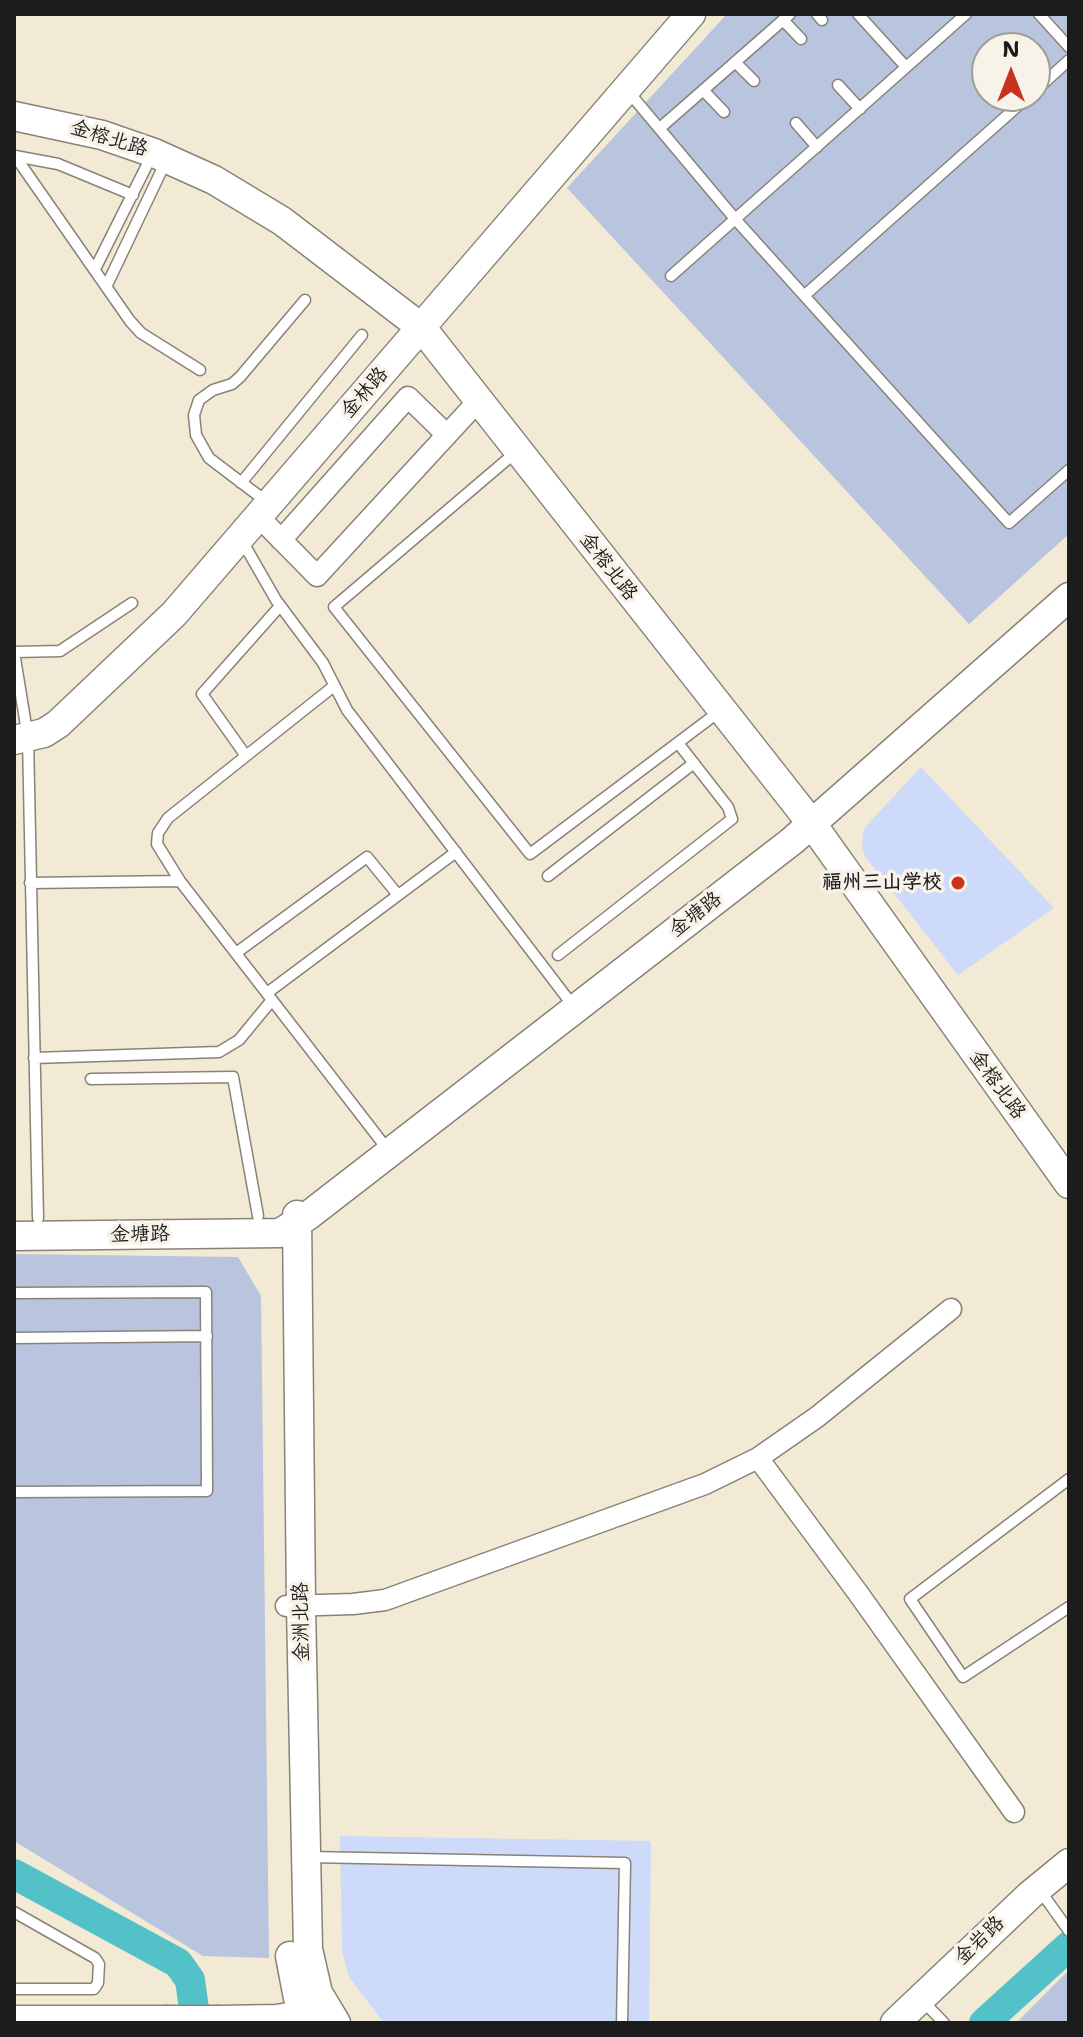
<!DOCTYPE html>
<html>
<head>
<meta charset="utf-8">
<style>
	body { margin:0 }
	#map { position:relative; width:1083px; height:2037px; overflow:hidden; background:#f2ead4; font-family:"Shantell Sans",sans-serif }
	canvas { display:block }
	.frame { position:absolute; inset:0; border:16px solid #1c1c1c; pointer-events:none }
	.north { position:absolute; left:971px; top:32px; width:80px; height:80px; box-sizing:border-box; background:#f7f3e8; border:2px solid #9f9d96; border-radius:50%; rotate:0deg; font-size:22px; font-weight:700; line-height:32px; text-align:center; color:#1c1c1c }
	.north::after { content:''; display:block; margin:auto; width:28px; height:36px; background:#c8321e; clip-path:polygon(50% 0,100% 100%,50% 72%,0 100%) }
</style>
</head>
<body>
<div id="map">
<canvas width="1083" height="2037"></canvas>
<div class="frame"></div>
<div class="north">N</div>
</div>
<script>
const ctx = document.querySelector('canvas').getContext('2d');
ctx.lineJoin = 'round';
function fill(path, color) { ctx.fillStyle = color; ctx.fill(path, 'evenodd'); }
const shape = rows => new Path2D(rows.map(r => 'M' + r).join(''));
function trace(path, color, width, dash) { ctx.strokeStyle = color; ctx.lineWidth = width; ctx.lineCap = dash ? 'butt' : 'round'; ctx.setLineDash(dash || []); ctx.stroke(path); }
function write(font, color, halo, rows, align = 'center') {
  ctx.font = font + ' "Shantell Sans","LXGW WenKai TC",sans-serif'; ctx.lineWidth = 7; ctx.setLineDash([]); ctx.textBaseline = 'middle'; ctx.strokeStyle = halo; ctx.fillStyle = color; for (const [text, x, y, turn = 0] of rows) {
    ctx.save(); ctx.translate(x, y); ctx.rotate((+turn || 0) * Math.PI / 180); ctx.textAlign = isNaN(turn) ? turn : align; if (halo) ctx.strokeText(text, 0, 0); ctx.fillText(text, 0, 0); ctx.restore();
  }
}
fill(shape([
	[921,767,1054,908,958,975,866,858,862,849,863,832,868,824],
	[340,1836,651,1841,649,2023,384,2023,349,1977,342,1951]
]), '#cedafa');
fill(shape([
	[727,14,1069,14,1069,534,969,624,567,188],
	[987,48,1035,48,1035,96,987,96],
	[14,1254,238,1257,261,1296,269,1958,203,1956,14,1841],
	[1069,1970,1069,2023,1016,2023]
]), '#b9c4de');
trace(shape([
	[14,1874,178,1963,190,1980,196,2023],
	[984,2023,1069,1946]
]), '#53c1c8', 30);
const lane = shape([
	[817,14,822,20],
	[858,14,906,67],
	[1039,14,1069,47],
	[783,20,801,39],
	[735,62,754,81],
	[838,85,860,109],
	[627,90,736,220,1009,523,1069,470],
	[703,90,724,112],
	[1035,91,1069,60],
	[796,123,817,147],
	[660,128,790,14],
	[15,156,130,321,141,333,200,370],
	[15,156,58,164,133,195],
	[95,269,153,153],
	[671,276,966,14],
	[106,287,167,159],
	[805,295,1029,96],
	[516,452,334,607,530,854,720,711],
	[241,483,362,335],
	[267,502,209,458,196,435,194,415,199,400,213,390,232,384,240,377,305,300],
	[241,539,276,600,323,663,347,710,574,1007],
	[14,652,28,738,38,1218],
	[15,652,60,651,132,603],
	[334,686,168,818,158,833,157,844,180,881,388,1150],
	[246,756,202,694,280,606],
	[548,876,694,763],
	[30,883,180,881],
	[236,953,367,857,398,895],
	[558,955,732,819,728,807,678,743],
	[267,993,456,852],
	[34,1058,219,1052,239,1040,272,1000],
	[91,1079,233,1077,258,1216],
	[14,1293,206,1292,207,1491,14,1492],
	[14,1338,207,1336],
	[1069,1479,910,1599,963,1677,1069,1607],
	[308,1857,625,1863,622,2023],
	[1039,1889,1069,1931],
	[14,1912,95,1958,99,1964,98,1983,94,1989,14,1989],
	[922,2000,944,2023]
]);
const street = shape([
	[258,516,317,576,479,400],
	[281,540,408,397,447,435],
	[758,1458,858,1593,1014,1812],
	[286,1606,353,1604,385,1600,705,1484,758,1458,817,1417,951,1309]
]);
const secondary = shape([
	[14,116,102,135,154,153,214,180,282,221,422,328,812,824,1069,1184],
	[14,740,44,733,58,724,174,614,691,14],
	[297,1215,301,1606,308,1949,318,1993,336,2023],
	[14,1236,280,1233,309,1215,792,841,1069,597],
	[290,1956,298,1998,312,2023],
	[14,2020,165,2020],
	[219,2020,277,2019,306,2014,321,2008],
	[895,2023,1030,1895,1069,1863]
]);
trace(lane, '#878378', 13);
trace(street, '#878378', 23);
trace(secondary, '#878378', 31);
trace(lane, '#fff', 10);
trace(street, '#fff', 20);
trace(secondary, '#fff', 28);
const secondaryBridge = shape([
	[165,2020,219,2020]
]);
trace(secondaryBridge, '#878378', 31, []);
trace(secondaryBridge, '#fff', 28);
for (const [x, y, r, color] of [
	[958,883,8,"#c8321e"]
]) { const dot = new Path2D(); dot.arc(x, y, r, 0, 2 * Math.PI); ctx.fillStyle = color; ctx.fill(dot); trace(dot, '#f7f3e8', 3); }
write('20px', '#1c1c1c', '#f7f3e8', [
	["金榕北路",109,139,17],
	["金林路",365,393,-49],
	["金榕北路",608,567,52],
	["金塘路",696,915,-38],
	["金榕北路",997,1085,54],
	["金塘路",140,1235,-1],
	["金洲北路",302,1622,-91],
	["金岩路",980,1941,-44]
]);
write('bold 20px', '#1c1c1c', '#f7f3e8', [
	["福州三山学校",942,883]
], 'right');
</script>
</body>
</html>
